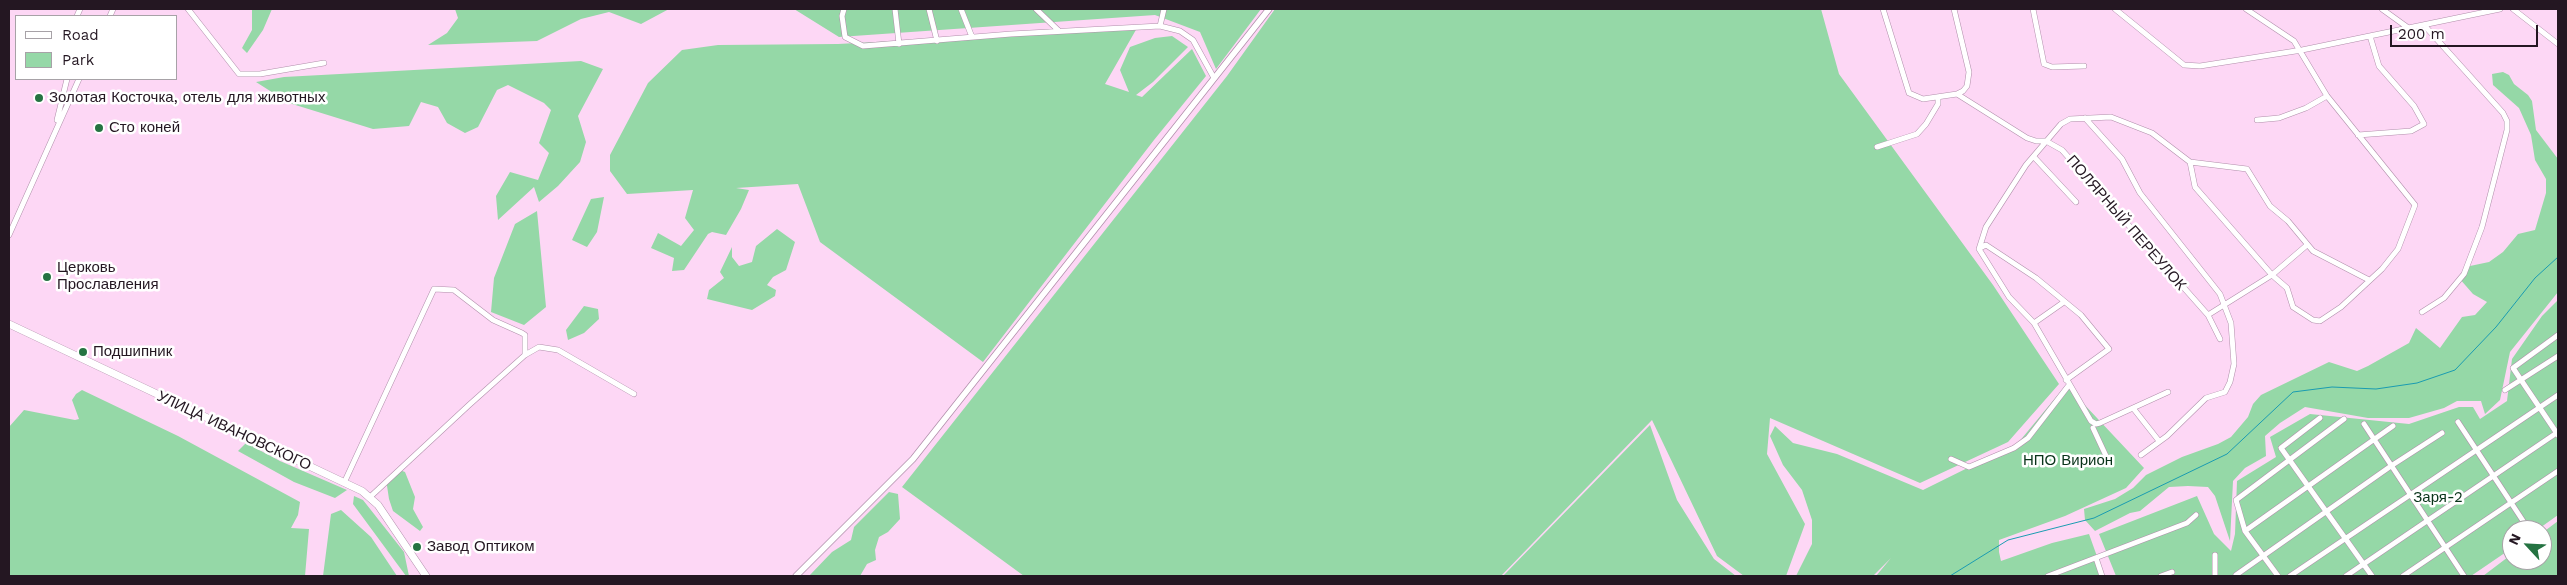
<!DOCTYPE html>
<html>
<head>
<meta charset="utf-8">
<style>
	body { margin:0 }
	#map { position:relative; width:2567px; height:585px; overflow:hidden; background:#fdd7f5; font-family:"Work Sans",sans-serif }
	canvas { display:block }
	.frame { position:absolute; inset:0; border:10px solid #241722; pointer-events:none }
	.legend { position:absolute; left:15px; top:15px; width:162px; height:65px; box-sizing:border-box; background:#fff; border:1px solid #a7a2a7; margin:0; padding:6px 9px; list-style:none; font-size:15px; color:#241722 }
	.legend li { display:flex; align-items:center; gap:10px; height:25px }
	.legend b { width:25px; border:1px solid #a7a2a7 }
	.north { position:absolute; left:2502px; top:520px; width:50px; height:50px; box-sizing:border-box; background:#fff; border:1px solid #a7a2a7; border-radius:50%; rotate:295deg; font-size:14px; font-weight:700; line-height:20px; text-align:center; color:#241722 }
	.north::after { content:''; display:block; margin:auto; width:18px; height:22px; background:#257342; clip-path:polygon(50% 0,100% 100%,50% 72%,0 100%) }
	.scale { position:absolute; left:2390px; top:25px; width:148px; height:22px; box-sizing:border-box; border:2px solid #241722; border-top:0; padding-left:6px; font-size:15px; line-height:18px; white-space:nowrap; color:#241722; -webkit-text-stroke:4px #fff; paint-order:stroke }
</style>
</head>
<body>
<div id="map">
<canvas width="2567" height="585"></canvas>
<div class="frame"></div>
<ul class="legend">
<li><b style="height:6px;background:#fff"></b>Road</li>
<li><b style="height:14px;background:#95d8a7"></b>Park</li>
</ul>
<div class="north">N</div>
<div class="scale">200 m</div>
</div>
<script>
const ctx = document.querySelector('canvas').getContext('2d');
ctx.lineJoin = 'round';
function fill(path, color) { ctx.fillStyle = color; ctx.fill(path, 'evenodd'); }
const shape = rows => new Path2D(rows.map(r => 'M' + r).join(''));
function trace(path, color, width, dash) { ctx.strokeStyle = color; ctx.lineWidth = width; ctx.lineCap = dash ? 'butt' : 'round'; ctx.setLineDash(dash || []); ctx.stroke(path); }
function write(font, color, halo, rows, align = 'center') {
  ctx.font = font + ' "Work Sans",sans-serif'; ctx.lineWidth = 5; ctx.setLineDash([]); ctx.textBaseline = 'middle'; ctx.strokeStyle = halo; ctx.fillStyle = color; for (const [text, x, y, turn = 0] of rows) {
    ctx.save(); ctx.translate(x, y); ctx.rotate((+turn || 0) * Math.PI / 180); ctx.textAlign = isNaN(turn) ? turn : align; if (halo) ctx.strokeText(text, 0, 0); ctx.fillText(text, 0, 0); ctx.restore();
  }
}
fill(shape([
	[252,9,272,9,263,30,247,53,242,48,252,30],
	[455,9,669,9,641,24,609,12,581,19,537,41,428,45,447,33,458,18],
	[794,9,1261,9,1216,69,1200,32,1155,15,839,37],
	[1275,9,1821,9,1839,74,1993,285,2059,384,2008,442,1920,483,1770,418,1767,454,1805,524,1786,576,1744,576,1717,556,1652,420,1501,576,1024,576,902,487,1227,76],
	[1137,28,1105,84,1129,92,1120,70,1130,47,1155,38,1172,36,1188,47,1153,82,1136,95,1142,97,1192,49,1206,76,1154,140,983,362,820,242,798,184,736,188,749,190,741,209,726,235,712,232,708,234,684,270,672,271,674,258,651,248,658,233,681,246,694,230,685,218,693,190,627,194,610,171,610,155,648,83,682,50,718,45,838,44],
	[581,61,603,69,578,116,586,142,580,162,558,186,539,202,534,187,498,220,496,196,510,172,538,180,549,153,539,143,551,110,544,103,508,85,497,90,478,127,465,133,447,123,438,107,421,102,409,126,373,129,289,103,256,82,284,77],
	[2503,72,2509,75,2514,84,2528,95,2532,101,2536,130,2558,159,2558,292,2510,352,2500,400,2485,414,2481,401,2457,401,2444,408,2409,418,2368,418,2305,407,2280,423,2265,436,2266,456,2245,468,2233,481,2230,541,2215,496,2208,487,2188,486,2169,487,2140,511,2130,513,2095,531,2085,520,2084,509,2115,499,2133,488,2146,475,2182,457,2218,444,2231,437,2248,417,2253,404,2261,395,2329,362,2357,371,2368,366,2409,343,2416,328,2440,348,2462,317,2475,315,2487,302,2473,294,2459,278,2470,266,2489,262,2503,252,2518,234,2535,230,2546,193,2546,179,2535,160,2531,135,2519,108,2493,85,2492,74],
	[604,197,597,232,587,247,572,240,591,199],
	[537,211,546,307,524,325,491,312,494,278,515,224],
	[777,229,795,242,786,270,773,277,767,285,776,290,775,296,752,310,707,299,709,290,724,278,720,272,732,247,732,257,739,266,752,262,756,246],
	[2558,300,2558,515,2537,530,2512,530,2512,548,2471,576,2116,576,2099,534,2197,496,2214,534,2231,551,2235,534,2237,481,2276,457,2270,437,2310,414,2409,424,2459,407,2473,407,2480,419,2507,401,2512,359,2542,316],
	[584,306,598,309,599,319,584,333,568,340,566,330],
	[2066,385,2144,468,2126,488,2065,516,1999,540,1999,552,2001,561,2052,543,2089,534,2104,576,1876,576,1891,558,1873,576,1796,576,1812,544,1812,520,1802,490,1783,465,1770,436,1775,426,1793,443,1837,454,1923,490,2018,443],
	[82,390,178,436,300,502,298,515,291,528,309,529,305,576,9,576,9,427,24,410,75,420,79,419,72,400,76,394],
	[1650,425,1677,500,1714,559,1736,576,1503,576],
	[246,443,280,461,347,490,335,498,294,482,238,451],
	[397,469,405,472,415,497,413,509,423,527,420,531,393,511,389,499,386,479],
	[889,492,898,494,900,519,888,532,879,537,875,550,876,560,867,564,860,576,809,576,832,552,851,540,854,527],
	[354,496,363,500,404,552,409,576,406,576,353,504],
	[341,510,371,537,397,576,323,576,331,514],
	[2558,521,2558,576,2483,576,2512,554,2512,560,2542,560,2542,533]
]), '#95d8a7');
trace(shape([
	[1950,576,2008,540,2094,518,2227,454,2293,392,2332,387,2376,389,2417,383,2455,370,2496,327,2535,278,2558,257]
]), '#1a9cb1', 1);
const minor = shape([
	[188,9,239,74,260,74,324,63],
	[844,9,842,16,845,37,863,46,1011,34,1160,26,1180,31,1193,40,1214,78],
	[895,9,899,44],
	[929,9,937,41],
	[961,9,972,37],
	[1036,9,1059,31],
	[1883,9,1909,93,1923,99,1957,94,2027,138,2036,141,2046,141,2062,150,2208,315,2272,275,2307,245],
	[1954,9,1969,72,1967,86,1963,91,1957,94],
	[2033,9,2044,64,2052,67,2084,66],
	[2115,9,2184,65,2200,66,2302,50,2500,9],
	[2382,9,2407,27],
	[2513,9,2558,44],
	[77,16,80,9],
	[110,16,113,9],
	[1160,26,1164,9],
	[2085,118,2122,159,2140,193,2220,294,2231,323,2234,364,2230,382,2225,392,2206,398,2167,436,2141,455],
	[57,120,67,79],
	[2257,120,2279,118,2306,108,2327,96],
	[2358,135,2411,131,2424,124,2414,106,2379,66,2370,36],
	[1877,147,1917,134,1926,124,1938,104,1938,97],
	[2034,157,2076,202],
	[2190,162,2195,187,2272,275,2287,288,2293,307,2313,320,2320,321,2341,307,2382,269,2398,249,2415,205,2327,96,2294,41,2246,9],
	[9,235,79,79],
	[1980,248,1986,245,2036,278,2081,315,2109,349,2066,380],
	[2422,312,2444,298,2464,274,2482,227,2507,130,2507,121,2503,113,2424,25],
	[2208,315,2220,339],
	[2034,323,2064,302],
	[2558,335,2513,368,2558,435],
	[2505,390,2558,356],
	[2168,392,2100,423,2096,424,2091,421,2034,323,2009,297,1979,249,1986,227,2026,165,2061,124,2070,119,2111,117,2152,133,2190,162,2247,169,2270,206,2288,221,2313,251,2369,280],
	[2133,408,2159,441],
	[2320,418,2281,448,2372,576],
	[2458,422,2529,530],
	[2364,424,2464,576],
	[2093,428,2107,458],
	[1951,459,1969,467,2014,448,2028,438,2069,385],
	[344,483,434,289,454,290,493,320,522,333,525,335,525,355],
	[370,497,469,405,525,355,539,347,558,350,634,394],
	[2245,531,2393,426],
	[2096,558,2102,576],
	[2236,575,2391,466,2442,433],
	[2048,576,2187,523,2196,515],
	[2161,576,2172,572],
	[2215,576,2215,555],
	[2278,576,2245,531,2236,500,2344,419],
	[2290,576,2558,395],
	[2346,576,2558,432],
	[2403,576,2558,471]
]);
const tertiary = shape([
	[796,576,913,459,1269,9]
]);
const secondary = shape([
	[9,324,362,491,378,505,426,576]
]);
trace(minor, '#b18fab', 6);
trace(tertiary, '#b18fab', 7);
trace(secondary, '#b18fab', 8);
trace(minor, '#fff', 5);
trace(tertiary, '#fff', 5.5);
trace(secondary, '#fff', 7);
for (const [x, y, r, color] of [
	[39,98,5,"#257342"],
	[99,128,5,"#257342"],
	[47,277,5,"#257342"],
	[83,352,5,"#257342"],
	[417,547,5,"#257342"]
]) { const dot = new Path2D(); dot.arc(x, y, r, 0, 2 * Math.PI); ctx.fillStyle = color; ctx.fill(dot); trace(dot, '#fff', 2); }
write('15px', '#241722', '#fff', [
	["Золотая Косточка, отель для животных",49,98],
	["Сто коней",109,128],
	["Церковь",57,268],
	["Прославления",57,285],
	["Подшипник",93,352],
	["Завод Оптиком",427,547]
], 'left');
write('15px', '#241722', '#fff', [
	["ПОЛЯРНЫЙ ПЕРЕУЛОК",2126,223,49],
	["УЛИЦА ИВАНОВСКОГО",234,431,25]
]);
write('15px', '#09341a', '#fff', [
	["НПО Вирион",2068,461],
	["Заря-2",2438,498]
]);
</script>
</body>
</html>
